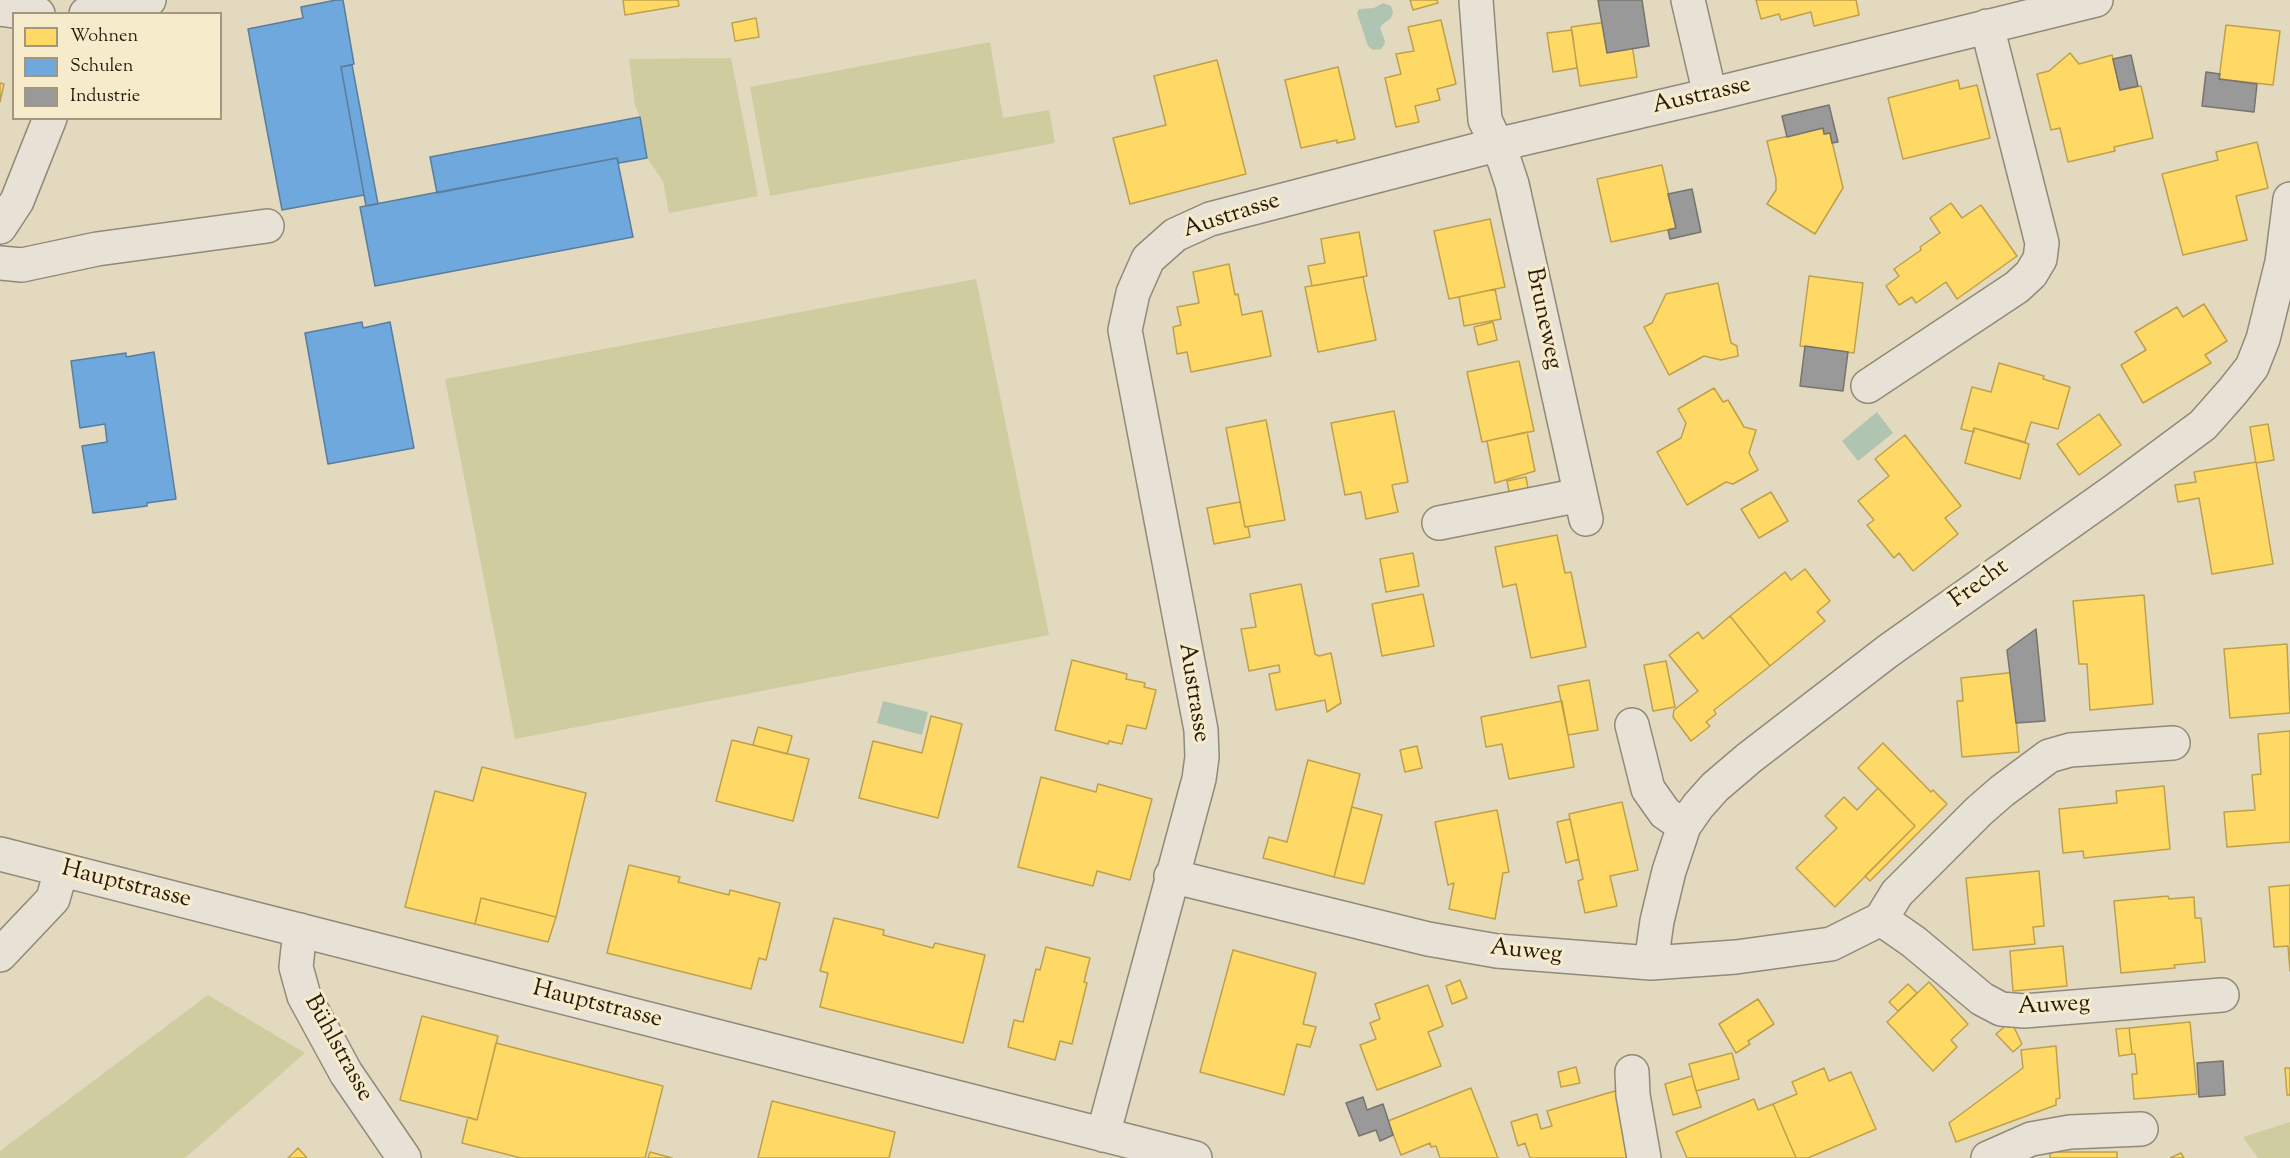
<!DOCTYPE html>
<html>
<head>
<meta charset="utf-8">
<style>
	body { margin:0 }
	#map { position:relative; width:2290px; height:1158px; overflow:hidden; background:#e2d9be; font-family:"Sorts Mill Goudy",serif }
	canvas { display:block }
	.legend { position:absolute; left:12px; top:12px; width:210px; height:108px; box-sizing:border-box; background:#f6ebcb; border:2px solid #a4977e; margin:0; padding:8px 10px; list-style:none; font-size:18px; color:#291a0b }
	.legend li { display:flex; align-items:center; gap:12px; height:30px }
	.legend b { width:30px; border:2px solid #a4977e }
</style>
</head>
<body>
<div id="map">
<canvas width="2290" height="1158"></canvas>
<ul class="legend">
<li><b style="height:16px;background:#ffd966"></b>Wohnen</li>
<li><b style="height:16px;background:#6fa8dc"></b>Schulen</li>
<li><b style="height:16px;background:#999"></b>Industrie</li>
</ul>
</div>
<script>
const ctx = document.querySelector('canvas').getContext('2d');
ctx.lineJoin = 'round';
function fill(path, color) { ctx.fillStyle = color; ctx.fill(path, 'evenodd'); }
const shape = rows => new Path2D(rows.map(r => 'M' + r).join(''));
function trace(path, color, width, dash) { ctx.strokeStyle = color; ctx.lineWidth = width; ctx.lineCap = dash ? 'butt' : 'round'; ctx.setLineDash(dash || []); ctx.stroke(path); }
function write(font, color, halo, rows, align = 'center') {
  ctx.font = font + ' "Sorts Mill Goudy",serif'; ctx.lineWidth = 6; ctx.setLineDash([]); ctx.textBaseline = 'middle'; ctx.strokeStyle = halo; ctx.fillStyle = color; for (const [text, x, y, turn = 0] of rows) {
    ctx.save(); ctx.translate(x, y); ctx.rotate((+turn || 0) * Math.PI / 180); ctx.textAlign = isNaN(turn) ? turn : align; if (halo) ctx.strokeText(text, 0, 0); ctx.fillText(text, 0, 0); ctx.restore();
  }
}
fill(shape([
	[990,42,1003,118,1049,110,1055,143,770,196,750,87],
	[731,58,758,196,669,213,663,181,647,158,640,117,635,105,629,59],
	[976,279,1049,635,515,739,445,379],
	[208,995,305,1053,185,1158,0,1158,0,1151],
	[2290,1122,2290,1158,2258,1158,2243,1137]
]), '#cfcc9f');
fill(shape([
	[1383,3,1391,6,1393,13,1391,18,1383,24,1380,28,1385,41,1384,45,1381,49,1373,50,1368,46,1357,13,1359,9,1374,8],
	[1877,412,1893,433,1858,461,1842,441],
	[883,701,928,712,922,735,877,723]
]), '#b0c5b1');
const homes = shape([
	[623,0,678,0,679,6,625,15,623,0],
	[1410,0,1437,0,1438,3,1413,10,1410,0],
	[1756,0,1856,0,1859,15,1814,26,1811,12,1781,20,1779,14,1761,19,1756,0],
	[756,18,759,37,735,41,732,23,756,18],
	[1628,19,1637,77,1580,86,1571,27,1628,19],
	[1441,20,1456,84,1437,89,1440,100,1415,106,1419,122,1396,127,1385,78,1401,74,1396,54,1414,51,1408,27,1441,20],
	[2226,25,2280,31,2273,85,2219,79,2226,25],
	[1572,30,1577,68,1553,72,1547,33,1572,30],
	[2070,53,2079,64,2112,55,2120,90,2141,86,2153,138,2114,147,2115,151,2068,162,2060,128,2051,130,2037,74,2049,71,2070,53],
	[1217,60,1246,174,1130,204,1113,138,1166,125,1154,76,1217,60],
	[1338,67,1355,139,1337,143,1337,140,1301,148,1285,80,1338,67],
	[1958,80,1960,89,1977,85,1990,138,1903,159,1888,98,1958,80],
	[0,83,4,84,0,102,0,83],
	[1823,128,1824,134,1830,133,1843,188,1815,234,1767,204,1776,190,1776,179,1767,141,1823,128],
	[2257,142,2268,188,2236,196,2247,240,2183,255,2162,174,2218,160,2216,152,2257,142],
	[1662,165,1676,228,1611,242,1597,179,1662,165],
	[1951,203,1962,218,1981,205,2017,256,1957,299,1946,282,1916,303,1912,297,1899,305,1886,286,1899,276,1894,269,1921,250,1920,247,1940,233,1930,218,1951,203],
	[1490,219,1505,287,1449,299,1434,231,1490,219],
	[1359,232,1367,276,1312,286,1308,266,1325,263,1321,239,1359,232],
	[1229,264,1235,295,1238,294,1242,315,1262,311,1271,356,1191,372,1187,352,1177,354,1173,327,1181,325,1177,307,1199,303,1193,272,1229,264],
	[1809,276,1863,283,1854,353,1800,346,1809,276],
	[1363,277,1376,340,1318,352,1305,287,1363,277],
	[1718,283,1731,343,1737,346,1738,356,1721,360,1704,356,1669,375,1644,327,1652,323,1666,294,1718,283],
	[1495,289,1501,319,1464,326,1459,297,1495,289],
	[2204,304,2227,341,2205,355,2211,363,2143,403,2121,365,2146,350,2135,332,2177,307,2183,317,2204,304],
	[1493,322,1497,340,1478,345,1474,327,1493,322],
	[1519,361,1534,431,1482,442,1467,372,1519,361],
	[1999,363,2044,376,2043,379,2070,387,2058,429,2031,422,2025,442,1974,428,1974,432,1961,429,1972,387,1991,392,1999,363],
	[1714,388,1723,402,1728,400,1744,427,1756,430,1749,453,1758,470,1733,484,1726,482,1687,505,1657,452,1681,438,1686,423,1678,409,1714,388],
	[1394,411,1408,482,1392,485,1398,512,1366,519,1361,492,1345,495,1331,423,1394,411],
	[2099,414,2121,445,2079,475,2057,444,2099,414],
	[1266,420,1285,520,1245,527,1226,428,1266,420],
	[2268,424,2274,460,2256,463,2250,427,2268,424],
	[1974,428,2029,444,2020,479,1965,463,1974,428],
	[1527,432,1535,471,1495,483,1487,441,1527,432],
	[1905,435,1961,506,1945,518,1958,534,1913,571,1899,553,1894,558,1867,525,1874,520,1858,501,1889,476,1875,459,1905,435],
	[2256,462,2273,564,2212,574,2199,498,2178,502,2175,485,2196,482,2194,472,2256,462],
	[1526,477,1529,494,1510,497,1507,481,1526,477],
	[1771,492,1788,521,1759,538,1741,509,1771,492],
	[1240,502,1245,527,1248,527,1250,537,1214,544,1207,508,1240,502],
	[1557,535,1565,573,1571,572,1586,647,1531,658,1516,584,1503,587,1495,547,1557,535],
	[1413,553,1419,586,1386,592,1380,559,1413,553],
	[1805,569,1830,601,1817,612,1825,621,1770,666,1730,616,1785,572,1791,580,1805,569],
	[1301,584,1315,654,1319,656,1331,653,1341,703,1327,712,1325,700,1276,710,1269,674,1280,672,1279,665,1249,671,1241,629,1256,627,1250,594,1301,584],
	[1423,594,1434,646,1382,656,1372,604,1423,594],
	[2144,595,2153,704,2090,710,2087,664,2079,664,2073,601,2144,595],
	[1730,616,1770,666,1714,710,1716,714,1706,722,1710,726,1691,741,1673,717,1674,710,1698,691,1669,655,1698,632,1703,639,1730,616],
	[2287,644,2290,713,2230,718,2224,649,2287,644],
	[1072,660,1127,674,1126,679,1145,683,1144,687,1156,690,1146,729,1127,725,1122,744,1109,741,1108,744,1055,730,1072,660],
	[1666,661,1675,707,1653,711,1644,665,1666,661],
	[2017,672,2021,708,2015,708,2019,752,1962,757,1957,701,1963,701,1961,678,2017,672],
	[1589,680,1598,730,1568,735,1558,686,1589,680],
	[1562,701,1574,767,1509,779,1502,744,1486,747,1481,717,1562,701],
	[931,716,962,724,938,818,859,798,873,741,922,753,931,716],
	[758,727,792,736,787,754,753,745,758,727],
	[2290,731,2290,842,2227,847,2224,812,2255,810,2252,775,2261,774,2258,734,2290,731],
	[732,740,809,759,793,821,716,801,732,740],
	[1883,743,1931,792,1933,790,1947,804,1870,881,1865,876,1915,826,1858,768,1883,743],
	[1417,746,1422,768,1405,772,1400,750,1417,746],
	[1308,760,1360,774,1334,877,1263,858,1269,837,1287,842,1308,760],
	[482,767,586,793,556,917,481,898,475,924,405,907,435,791,473,801,482,767],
	[1041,777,1096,792,1098,784,1152,799,1130,880,1097,871,1093,886,1018,867,1041,777],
	[2164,786,2170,849,2084,858,2083,851,2063,853,2059,809,2117,803,2116,791,2164,786],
	[1878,788,1915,826,1835,907,1796,868,1837,828,1825,816,1844,797,1857,810,1878,788],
	[1622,802,1638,870,1610,876,1617,906,1585,913,1578,881,1583,879,1569,814,1622,802],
	[1352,807,1382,815,1364,884,1334,877,1352,807],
	[1497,810,1509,872,1503,873,1495,919,1449,909,1454,883,1448,885,1435,822,1497,810],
	[1570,819,1579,859,1566,863,1557,822,1570,819],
	[629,865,680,877,678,882,729,895,730,890,780,903,766,960,759,958,751,989,607,953,629,865],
	[2039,871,2044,926,2033,927,2035,944,1973,950,1966,878,2039,871],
	[2290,885,2290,971,2288,946,2274,947,2269,887,2290,885],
	[2168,896,2169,899,2194,897,2195,918,2201,918,2205,962,2174,965,2175,968,2121,973,2114,901,2168,896],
	[481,898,556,917,548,942,475,924,481,898],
	[834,918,884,930,883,935,933,948,935,943,985,955,963,1043,820,1007,828,973,820,971,834,918],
	[2063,946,2067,986,2013,991,2010,951,2063,946],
	[1046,947,1090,958,1084,982,1087,983,1072,1044,1060,1041,1055,1060,1008,1047,1014,1020,1023,1022,1036,969,1040,970,1046,947],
	[1233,950,1316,973,1303,1024,1316,1027,1310,1047,1297,1044,1284,1095,1200,1072,1233,950],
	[1460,980,1467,998,1452,1004,1446,986,1460,980],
	[1929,982,1968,1024,1951,1040,1957,1047,1933,1071,1887,1022,1929,982],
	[1908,984,1917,993,1898,1011,1889,1002,1908,984],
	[1428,985,1443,1026,1428,1032,1441,1066,1377,1090,1360,1045,1376,1039,1370,1023,1380,1019,1375,1004,1428,985],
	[1758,999,1774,1024,1748,1041,1750,1044,1736,1053,1719,1024,1758,999],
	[422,1016,498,1036,477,1120,400,1100,422,1016],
	[2011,1021,2022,1044,2013,1052,1996,1034,2011,1021],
	[2190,1022,2197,1094,2134,1099,2132,1074,2137,1074,2135,1054,2132,1054,2129,1028,2190,1022],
	[2129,1028,2132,1054,2119,1056,2116,1029,2129,1028],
	[496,1043,663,1086,645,1158,521,1158,462,1143,468,1117,477,1120,496,1043],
	[2056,1046,2060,1098,2056,1099,2056,1105,1956,1142,1949,1123,2023,1068,2021,1050,2056,1046],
	[1732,1053,1739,1079,1696,1091,1689,1064,1732,1053],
	[1576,1067,1580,1083,1561,1087,1558,1072,1576,1067],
	[1824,1068,1829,1081,1851,1072,1876,1129,1808,1158,1796,1158,1773,1104,1797,1094,1792,1082,1824,1068],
	[2285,1068,2290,1068,2290,1095,2287,1095,2285,1068],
	[1692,1076,1701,1107,1673,1115,1665,1084,1692,1076],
	[1471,1088,1498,1158,1440,1158,1436,1146,1431,1147,1430,1143,1401,1155,1388,1121,1471,1088],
	[1615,1091,1635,1158,1530,1158,1525,1143,1518,1146,1511,1122,1537,1114,1541,1129,1552,1126,1547,1111,1615,1091],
	[1754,1099,1758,1110,1773,1104,1796,1158,1687,1158,1676,1132,1754,1099],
	[772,1101,895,1132,889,1158,758,1158,772,1101],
	[298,1148,307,1158,288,1158,298,1148],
	[650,1152,672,1158,648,1158,650,1152],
	[2050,1152,2117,1152,2117,1158,2050,1158,2050,1152],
	[2181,1153,2184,1158,2170,1158,2181,1153]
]);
fill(homes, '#ffd966');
trace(homes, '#bfa04b', 1.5);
const schools = shape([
	[336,0,343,0,354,64,341,67,364,195,282,210,248,29,303,18,301,7,336,0],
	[352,65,378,204,366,206,341,67,352,65],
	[640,117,647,158,619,163,617,158,437,193,430,157,640,117],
	[617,158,633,237,375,286,360,207,617,158],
	[362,322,363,328,390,322,414,448,328,464,305,333,362,322],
	[154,352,176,499,147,503,147,506,93,513,82,446,107,442,105,424,80,428,71,361,126,353,126,357,154,352]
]);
fill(schools, '#6fa8dc');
trace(schools, '#5a7d9d', 1.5);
const industry = shape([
	[1598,0,1642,0,1649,46,1607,53,1598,0],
	[2131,55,2138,86,2120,90,2113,59,2131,55],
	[2206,72,2220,74,2219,79,2257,84,2254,112,2202,106,2206,72],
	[1829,105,1838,142,1832,143,1830,133,1824,134,1823,128,1787,137,1782,116,1829,105],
	[1692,189,1701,232,1670,239,1668,230,1676,228,1668,194,1692,189],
	[1805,346,1848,352,1843,391,1800,386,1805,346],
	[2036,629,2045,721,2016,723,2007,650,2036,629],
	[2223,1061,2225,1095,2199,1097,2197,1063,2223,1061],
	[1363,1097,1367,1110,1383,1104,1393,1135,1380,1141,1376,1130,1359,1136,1346,1103,1363,1097]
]);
fill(industry, '#999');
trace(industry, '#77736e', 1.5);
const minor = shape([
	[1476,0,1485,120,1504,160,1512,184,1586,519],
	[1688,0,1710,95],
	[0,9,38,14],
	[86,14,149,0],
	[0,227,17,201,50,118],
	[0,263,22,265,97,249,267,226],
	[1868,386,2017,287,2031,274,2040,259,2042,243,1987,26],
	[1439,523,1580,495],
	[1632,725,1648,789,1665,813,1684,826],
	[0,854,1195,1158],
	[1171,876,1428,939,1497,951,1651,963,1736,957,1831,944,1881,919,1897,893,1979,811,2002,791,2049,756,2070,750,2173,743],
	[1881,919,1914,942,1982,999,2001,1009,2024,1011,2222,995],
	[300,930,296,967,304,996,346,1073,404,1158],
	[0,955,53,899,61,870],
	[1651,963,1657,921,1669,871,1684,826,1698,806,1715,787,1749,758,1888,651,2114,491,2203,425,2233,391,2252,367,2263,339,2282,262,2290,199],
	[1632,1072,1633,1095,1644,1158],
	[1103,1135,1199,779,1202,757,1201,730,1125,330,1133,293,1148,259,1175,235,1210,219,1496,145,1710,95,2096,0],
	[1988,1158,2031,1139,2070,1132,2141,1129]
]);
trace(minor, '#918a79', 36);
trace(minor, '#e7e2d5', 33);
write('24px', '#291a0b', '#f6ebcb', [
	["Austrasse",1702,97,-13],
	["Austrasse",1232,217,-18],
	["Bruneweg",1542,319,78],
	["Frecht",1980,585,-36],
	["Austrasse",1192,693,81],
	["Hauptstrasse",126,886,14],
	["Auweg",1526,953,6],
	["Hauptstrasse",597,1006,14],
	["Auweg",2054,1007,-3],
	["Bühlstrasse",337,1049,61]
]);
</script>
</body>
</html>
